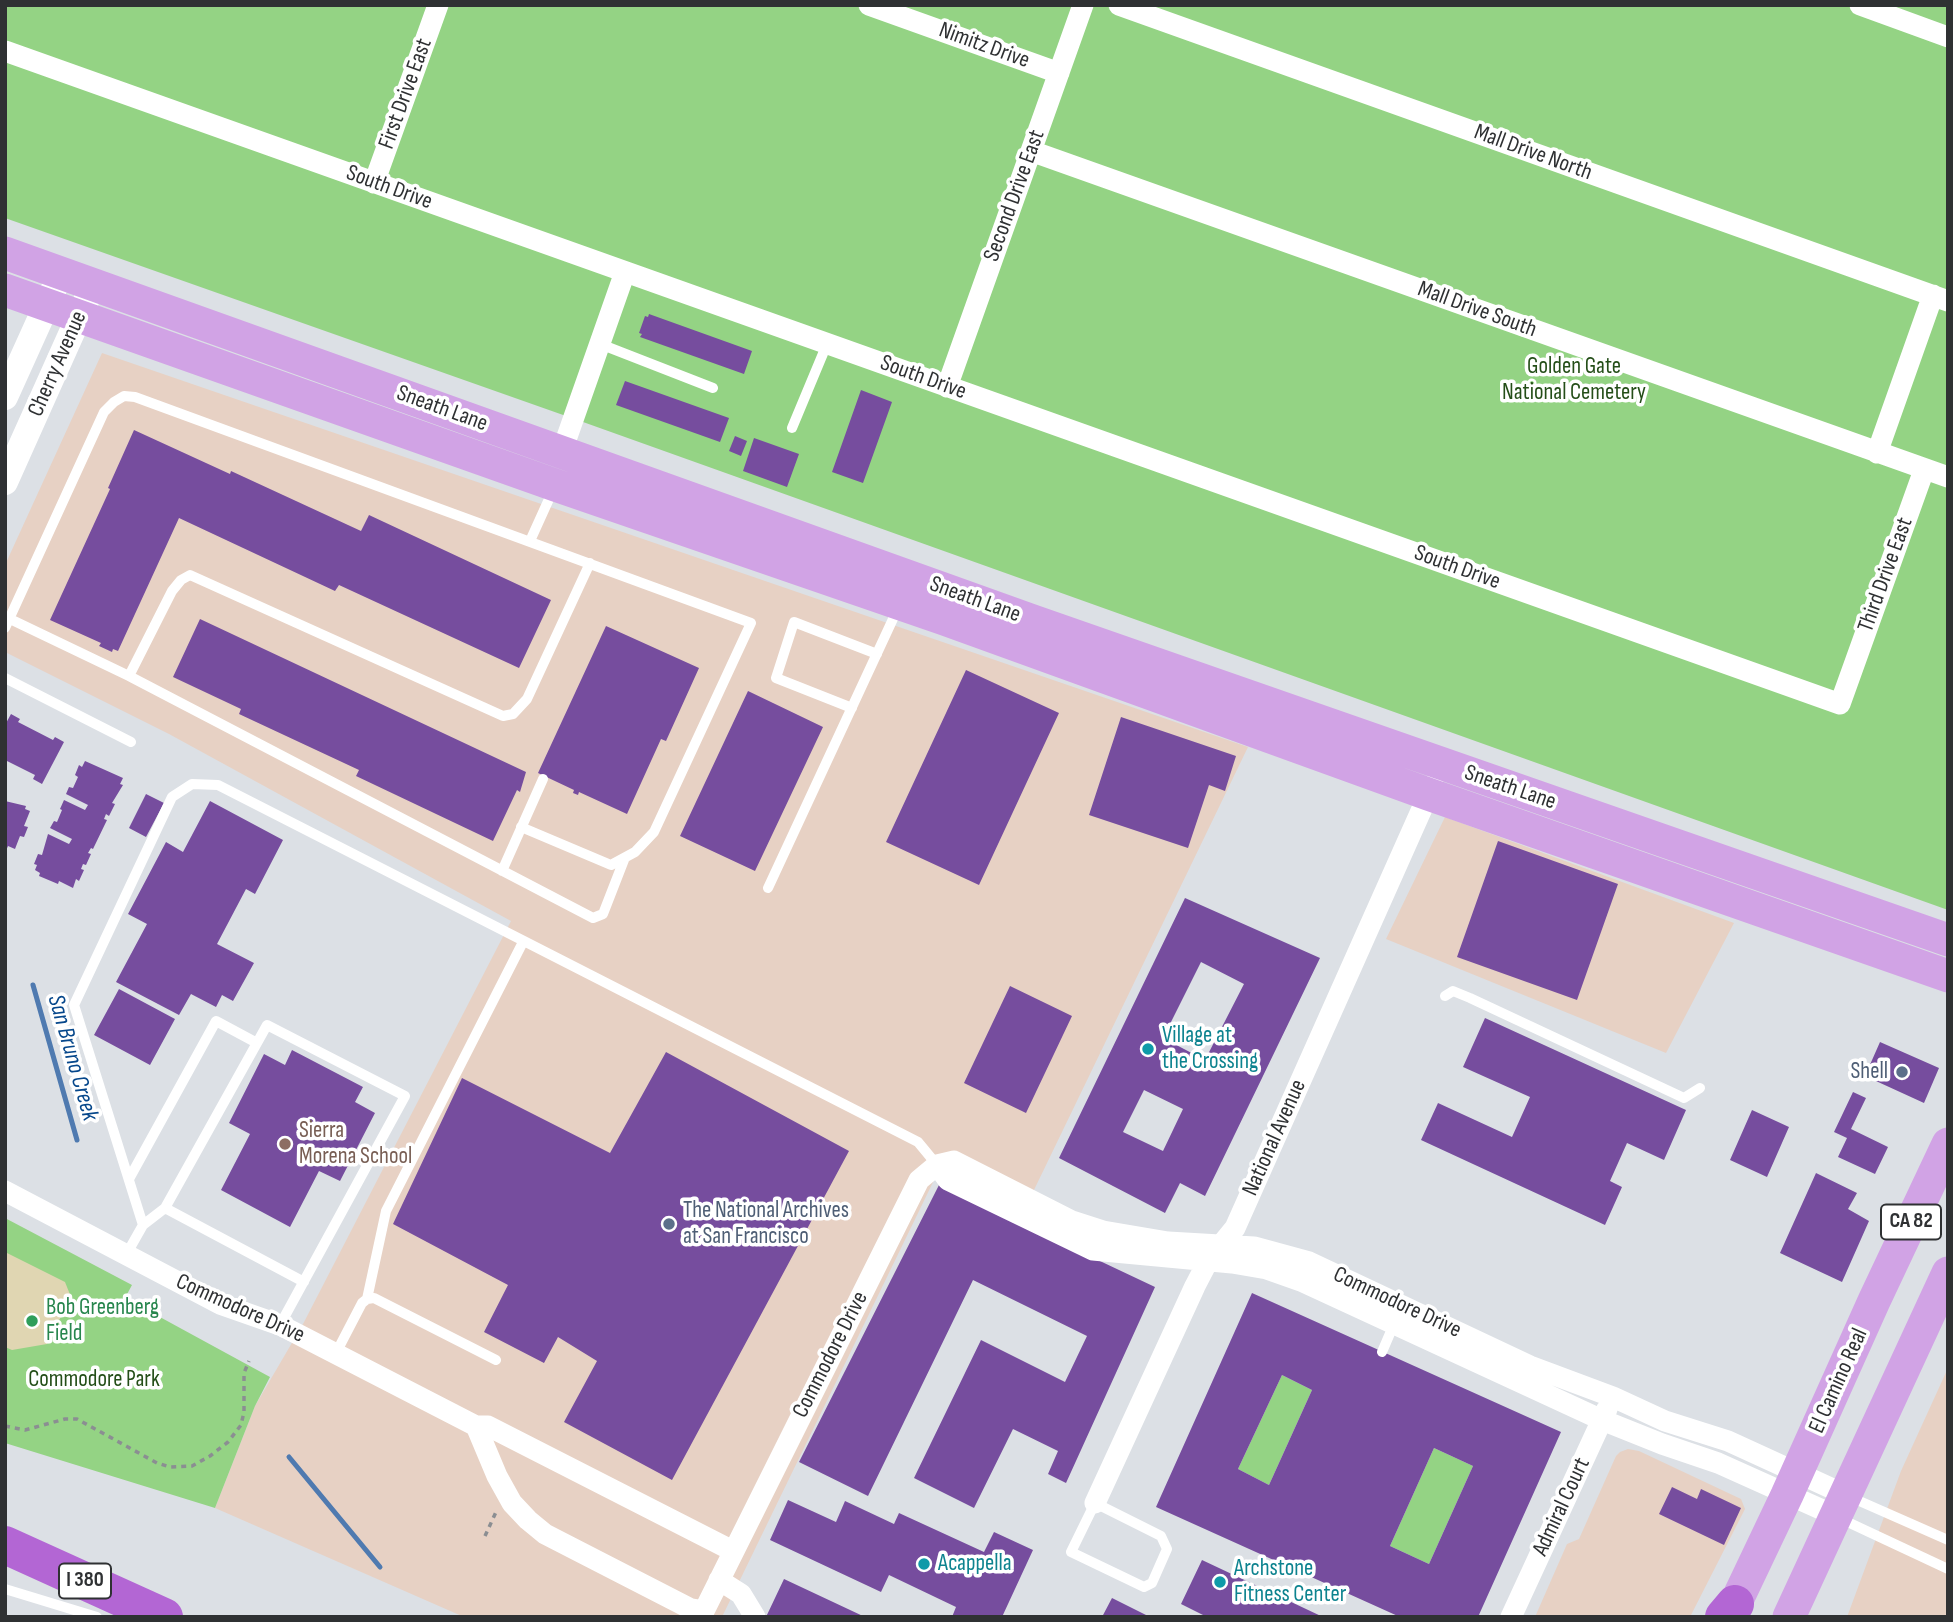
<!DOCTYPE html>
<html>
<head>
<meta charset="utf-8">
<style>
	body { margin:0 }
	#map { position:relative; width:1953px; height:1622px; overflow:hidden; background:#dce0e5; font-family:"Sofia Sans Condensed",sans-serif }
	canvas { display:block }
	.frame { position:absolute; inset:0; border:7px solid #2f3133; pointer-events:none }
</style>
</head>
<body>
<div id="map">
<canvas width="1953" height="1622"></canvas>
<div class="frame"></div>
</div>
<script>
const ctx = document.querySelector('canvas').getContext('2d');
ctx.lineJoin = 'round';
function fill(path, color) { ctx.fillStyle = color; ctx.fill(path, 'evenodd'); }
const shape = rows => new Path2D(rows.map(r => 'M' + r).join(''));
function trace(path, color, width, dash) { ctx.strokeStyle = color; ctx.lineWidth = width; ctx.lineCap = dash ? 'butt' : 'round'; ctx.setLineDash(dash || []); ctx.stroke(path); }
function write(font, color, halo, rows, align = 'center') {
  ctx.font = font + ' "Sofia Sans Condensed",sans-serif'; ctx.lineWidth = 7; ctx.setLineDash([]); ctx.textBaseline = 'middle'; ctx.strokeStyle = halo; ctx.fillStyle = color; for (const [text, x, y, turn = 0] of rows) {
    ctx.save(); ctx.translate(x, y); ctx.rotate((+turn || 0) * Math.PI / 180); ctx.textAlign = isNaN(turn) ? turn : align; if (halo) ctx.strokeText(text, 0, 0); ctx.fillText(text, 0, 0); ctx.restore();
  }
}
fill(shape([
	[102,353,1248,747,1019,1221,936,1176,722,1617,464,1617,215,1508,255,1406,303,1324,511,921,169,734,5,652,5,565],
	[1445,817,1734,923,1666,1053,1386,939],
	[1948,1368,1948,1617,1847,1617,1901,1471],
	[1628,1449,1639,1451,1741,1499,1745,1509,1690,1617,1535,1617,1567,1544,1579,1539,1616,1456,1620,1452]
]), '#e7d1c4');
fill(shape([
	[5,5,1948,5,1948,910,583,422,5,218],
	[5,1218,132,1285,125,1298,270,1377,255,1406,215,1508,5,1443],
	[1282,1375,1312,1390,1269,1485,1238,1469],
	[1434,1448,1473,1466,1429,1564,1390,1546]
]), '#94d384');
fill(shape([
	[5,1252,65,1282,71,1297,47,1344,12,1350,5,1347]
]), '#e0d6b2');
trace(shape([
	[33,985,77,1140],
	[289,1457,380,1567]
]), '#4f7ab0', 5);
fill(shape([
	[649,314,752,351,744,374,640,337,642,334,639,333,645,316,648,317],
	[625,381,729,418,720,442,616,405],
	[861,390,892,402,863,483,832,472],
	[134,430,230,474,231,471,361,531,369,515,551,600,519,668,339,585,335,591,179,518,118,651,113,649,112,652,99,646,101,643,50,620,110,489,108,488],
	[735,436,747,441,741,456,729,451],
	[754,438,799,454,787,487,743,471],
	[200,619,526,772,520,792,517,790,493,841,356,776,359,770,239,714,241,709,173,677],
	[606,626,699,668,666,741,661,739,627,814,579,792,578,795,573,793,574,790,538,773],
	[966,670,1059,713,979,885,886,842],
	[748,691,823,727,755,871,680,836],
	[11,714,20,719,18,722,53,740,55,737,64,742,42,784,33,779,35,775,5,760,5,725],
	[1121,717,1236,756,1225,791,1209,785,1188,848,1089,815],
	[85,761,123,778,120,784,123,785,112,803,115,804,109,816,106,814,104,819,107,820,93,849,91,848,88,853,91,854,86,865,83,864,81,869,84,870,79,881,76,879,73,888,59,881,58,884,39,876,40,873,35,870,37,865,34,864,38,854,42,855,48,834,69,844,72,839,50,828,54,821,57,822,62,810,60,809,64,800,85,810,88,805,66,794,69,787,73,788,78,777,75,775,79,765,82,767],
	[146,794,164,803,146,837,129,828],
	[5,801,26,806,25,809,30,811,24,826,28,827,24,837,20,836,15,849,8,846,5,853],
	[210,801,283,840,255,894,246,889,217,944,254,963,233,1001,222,995,216,1007,191,994,179,1015,116,982,147,924,128,914,166,842,183,852],
	[1498,841,1618,884,1577,1000,1457,957],
	[1185,898,1320,958,1205,1196,1180,1183,1165,1213,1059,1158],
	[1201,962,1244,984,1205,1060,1163,1038],
	[1144,1090,1183,1109,1163,1151,1123,1132],
	[1010,986,1072,1016,1026,1113,964,1083],
	[119,989,175,1019,150,1065,94,1035],
	[1485,1018,1686,1110,1664,1160,1627,1143,1610,1181,1622,1187,1605,1225,1421,1140,1438,1103,1512,1137,1530,1097,1463,1067],
	[1880,1042,1939,1068,1924,1103,1865,1076],
	[292,1050,363,1087,355,1102,375,1113,340,1181,319,1171,290,1227,221,1190,250,1134,229,1123,264,1054,285,1065],
	[666,1052,849,1151,672,1480,564,1422,597,1361,558,1337,544,1363,484,1332,508,1285,393,1224,462,1078,610,1153],
	[1853,1092,1866,1098,1851,1129,1888,1147,1875,1174,1838,1157,1847,1138,1834,1132],
	[1752,1110,1789,1127,1767,1177,1730,1160],
	[1816,1173,1857,1193,1848,1209,1869,1221,1842,1282,1780,1253],
	[939,1185,1155,1287,1066,1483,1048,1474,1058,1451,1013,1429,974,1508,914,1478,981,1340,1065,1382,1087,1336,973,1280,868,1496,799,1462],
	[1252,1293,1561,1432,1478,1617,1400,1617,1156,1507],
	[1282,1375,1312,1390,1269,1485,1238,1469],
	[1434,1448,1473,1466,1429,1564,1390,1546],
	[1672,1487,1697,1499,1701,1489,1741,1508,1724,1545,1659,1514],
	[788,1500,836,1522,845,1501,894,1524,899,1513,984,1552,994,1532,1033,1550,1002,1617,952,1617,956,1607,889,1575,881,1592,770,1540],
	[1202,1560,1323,1617,1207,1617,1181,1604],
	[784,1579,865,1617,766,1617],
	[1112,1598,1150,1617,1102,1617]
]), '#764d9e');
trace(shape([
	[5,1426,25,1430,65,1419,77,1419,157,1463,170,1467,192,1466,210,1456,228,1442,241,1425,244,1412,244,1373,249,1361],
	[485,1536,496,1512]
]), '#8b8e92', 3.5, [5, 5]);
trace(shape([
	[600,344,713,388],
	[792,428,827,344],
	[530,541,554,488],
	[10,619,129,676,593,918,603,914,624,860],
	[5,628,104,412,114,402,124,396,135,397,751,623,654,832,635,852,611,865,521,827],
	[129,676,172,591,181,580,190,575,503,716,513,714,527,699,590,563],
	[5,678,131,742],
	[852,708,776,678,794,622,877,654],
	[502,871,543,779],
	[768,888,899,606],
	[1445,996,1453,991,1470,998,1684,1098,1700,1088],
	[129,1179,216,1021,257,1043],
	[165,1208,267,1025,405,1096,280,1325],
	[143,1225,165,1208,304,1282],
	[126,1255,143,1225,74,1005,172,797,192,784,218,785,918,1142,937,1165],
	[367,1299,386,1211,523,942],
	[1382,1352,1394,1324],
	[336,1353,362,1303,367,1299,374,1298,496,1360],
	[1848,1496,1948,1540],
	[1095,1503,1161,1536,1167,1549,1152,1583,1144,1587,1071,1552,1095,1503],
	[1839,1518,1948,1569],
	[5,1589,97,1617]
]), '#fff', 10);
trace(shape([
	[869,5,1059,73],
	[1119,5,1948,301],
	[1860,5,1948,37],
	[5,51,1840,704,1924,470],
	[1031,151,1948,477],
	[374,183,438,5],
	[947,387,1083,5],
	[562,451,625,272],
	[1877,453,1933,295],
	[937,1165,948,1180,1093,1250,1232,1263,1267,1269,1301,1281,1602,1420,1662,1444,1718,1463,1836,1516],
	[5,1191,220,1304,280,1325,476,1426,488,1426,733,1551],
	[476,1426,497,1476,512,1503,528,1520,545,1534,691,1609,704,1611,919,1180,937,1165,954,1161,1072,1221,1103,1231,1168,1242,1254,1247,1309,1262,1530,1366,1613,1397,1665,1421,1728,1441,1846,1495],
	[1095,1503,1195,1286,1208,1261,1235,1228,1433,784],
	[719,1580,741,1594,755,1617],
	[1511,1617,1607,1409]
]), '#fff', 21);
trace(shape([
	[5,397,61,273],
	[5,482,86,301]
]), '#fff', 26);
trace(shape([
	[5,253,1033,621,1948,940],
	[5,290,555,485,944,619,1428,794,1948,976],
	[1729,1617,1787,1495,1874,1301,1948,1144],
	[1789,1617,1948,1273]
]), '#d1a3e5', 33);
trace(shape([
	[5,1545,164,1617],
	[1724,1617,1735,1604]
]), '#b366d4', 38);
for (const [x, y, r, color] of [
	[1148,1049,7,"#0f9aa8"],
	[1902,1072,7,"#5c6f8a"],
	[285,1144,7,"#8d6e63"],
	[669,1224,7,"#5c6f8a"],
	[32,1321,7,"#2e9e5b"],
	[924,1564,7,"#0f9aa8"],
	[1220,1582,7,"#0f9aa8"]
]) { const dot = new Path2D(); dot.arc(x, y, r, 0, 2 * Math.PI); ctx.fillStyle = color; ctx.fill(dot); trace(dot, '#fff', 2.5); }
for (const [x, y, w] of [
	[1911,1222,60],
	[85,1581,52]
]) { const box = new Path2D(); box.roundRect(x - w / 2, y - 17.5, w, 35, 5); ctx.fillStyle = '#fff'; ctx.fill(box); trace(box, '#2f3133', 2); }
write('bold 21px', '#2f3133', null, [
	["CA 82",1911,1222],
	["I 380",85,1581]
]);
write('23px', '#2f3133', '#fff', [
	["Nimitz Drive",984,46,20],
	["First Drive East",406,94,-70],
	["Mall Drive North",1533,153,20],
	["South Drive",389,188,20],
	["Second Drive East",1015,196,-70],
	["Mall Drive South",1477,310,20],
	["Cherry Avenue",58,364,-66],
	["South Drive",923,378,20],
	["Sneath Lane",442,409,20],
	["South Drive",1457,568,20],
	["Third Drive East",1886,575,-70],
	["Sneath Lane",975,600,20],
	["Sneath Lane",1510,788,19],
	["National Avenue",1275,1138,-66],
	["Commodore Drive",1397,1303,25],
	["Commodore Drive",240,1309,24],
	["Commodore Drive",831,1355,-63],
	["El Camino Real",1839,1381,-66],
	["Admiral Court",1562,1507,-65]
]);
write('23px', '#244e18', '#fff', [
	["Golden Gate",1574,367],
	["National Cemetery",1574,393],
	["Commodore Park",94,1380]
]);
write('23px', '#0d838f', '#fff', [
	["Village at",1162,1036],
	["the Crossing",1162,1062],
	["Acappella",938,1564],
	["Archstone",1234,1569],
	["Fitness Center",1234,1595]
], 'left');
write('23px', '#4e5e75', '#fff', [
	["Shell",1888,1072],
	["The National Archives",683,1211,"left"],
	["at San Francisco",683,1237,"left"]
], 'right');
write('23px', '#785e54', '#fff', [
	["Sierra",299,1131],
	["Morena School",299,1157]
], 'left');
write('23px', '#27864d', '#fff', [
	["Bob Greenberg",46,1308],
	["Field",46,1334]
], 'left');
write('italic 24px', '#06478b', '#fff', [
	["San Bruno Creek",72,1058,74]
]);
</script>
</body>
</html>
